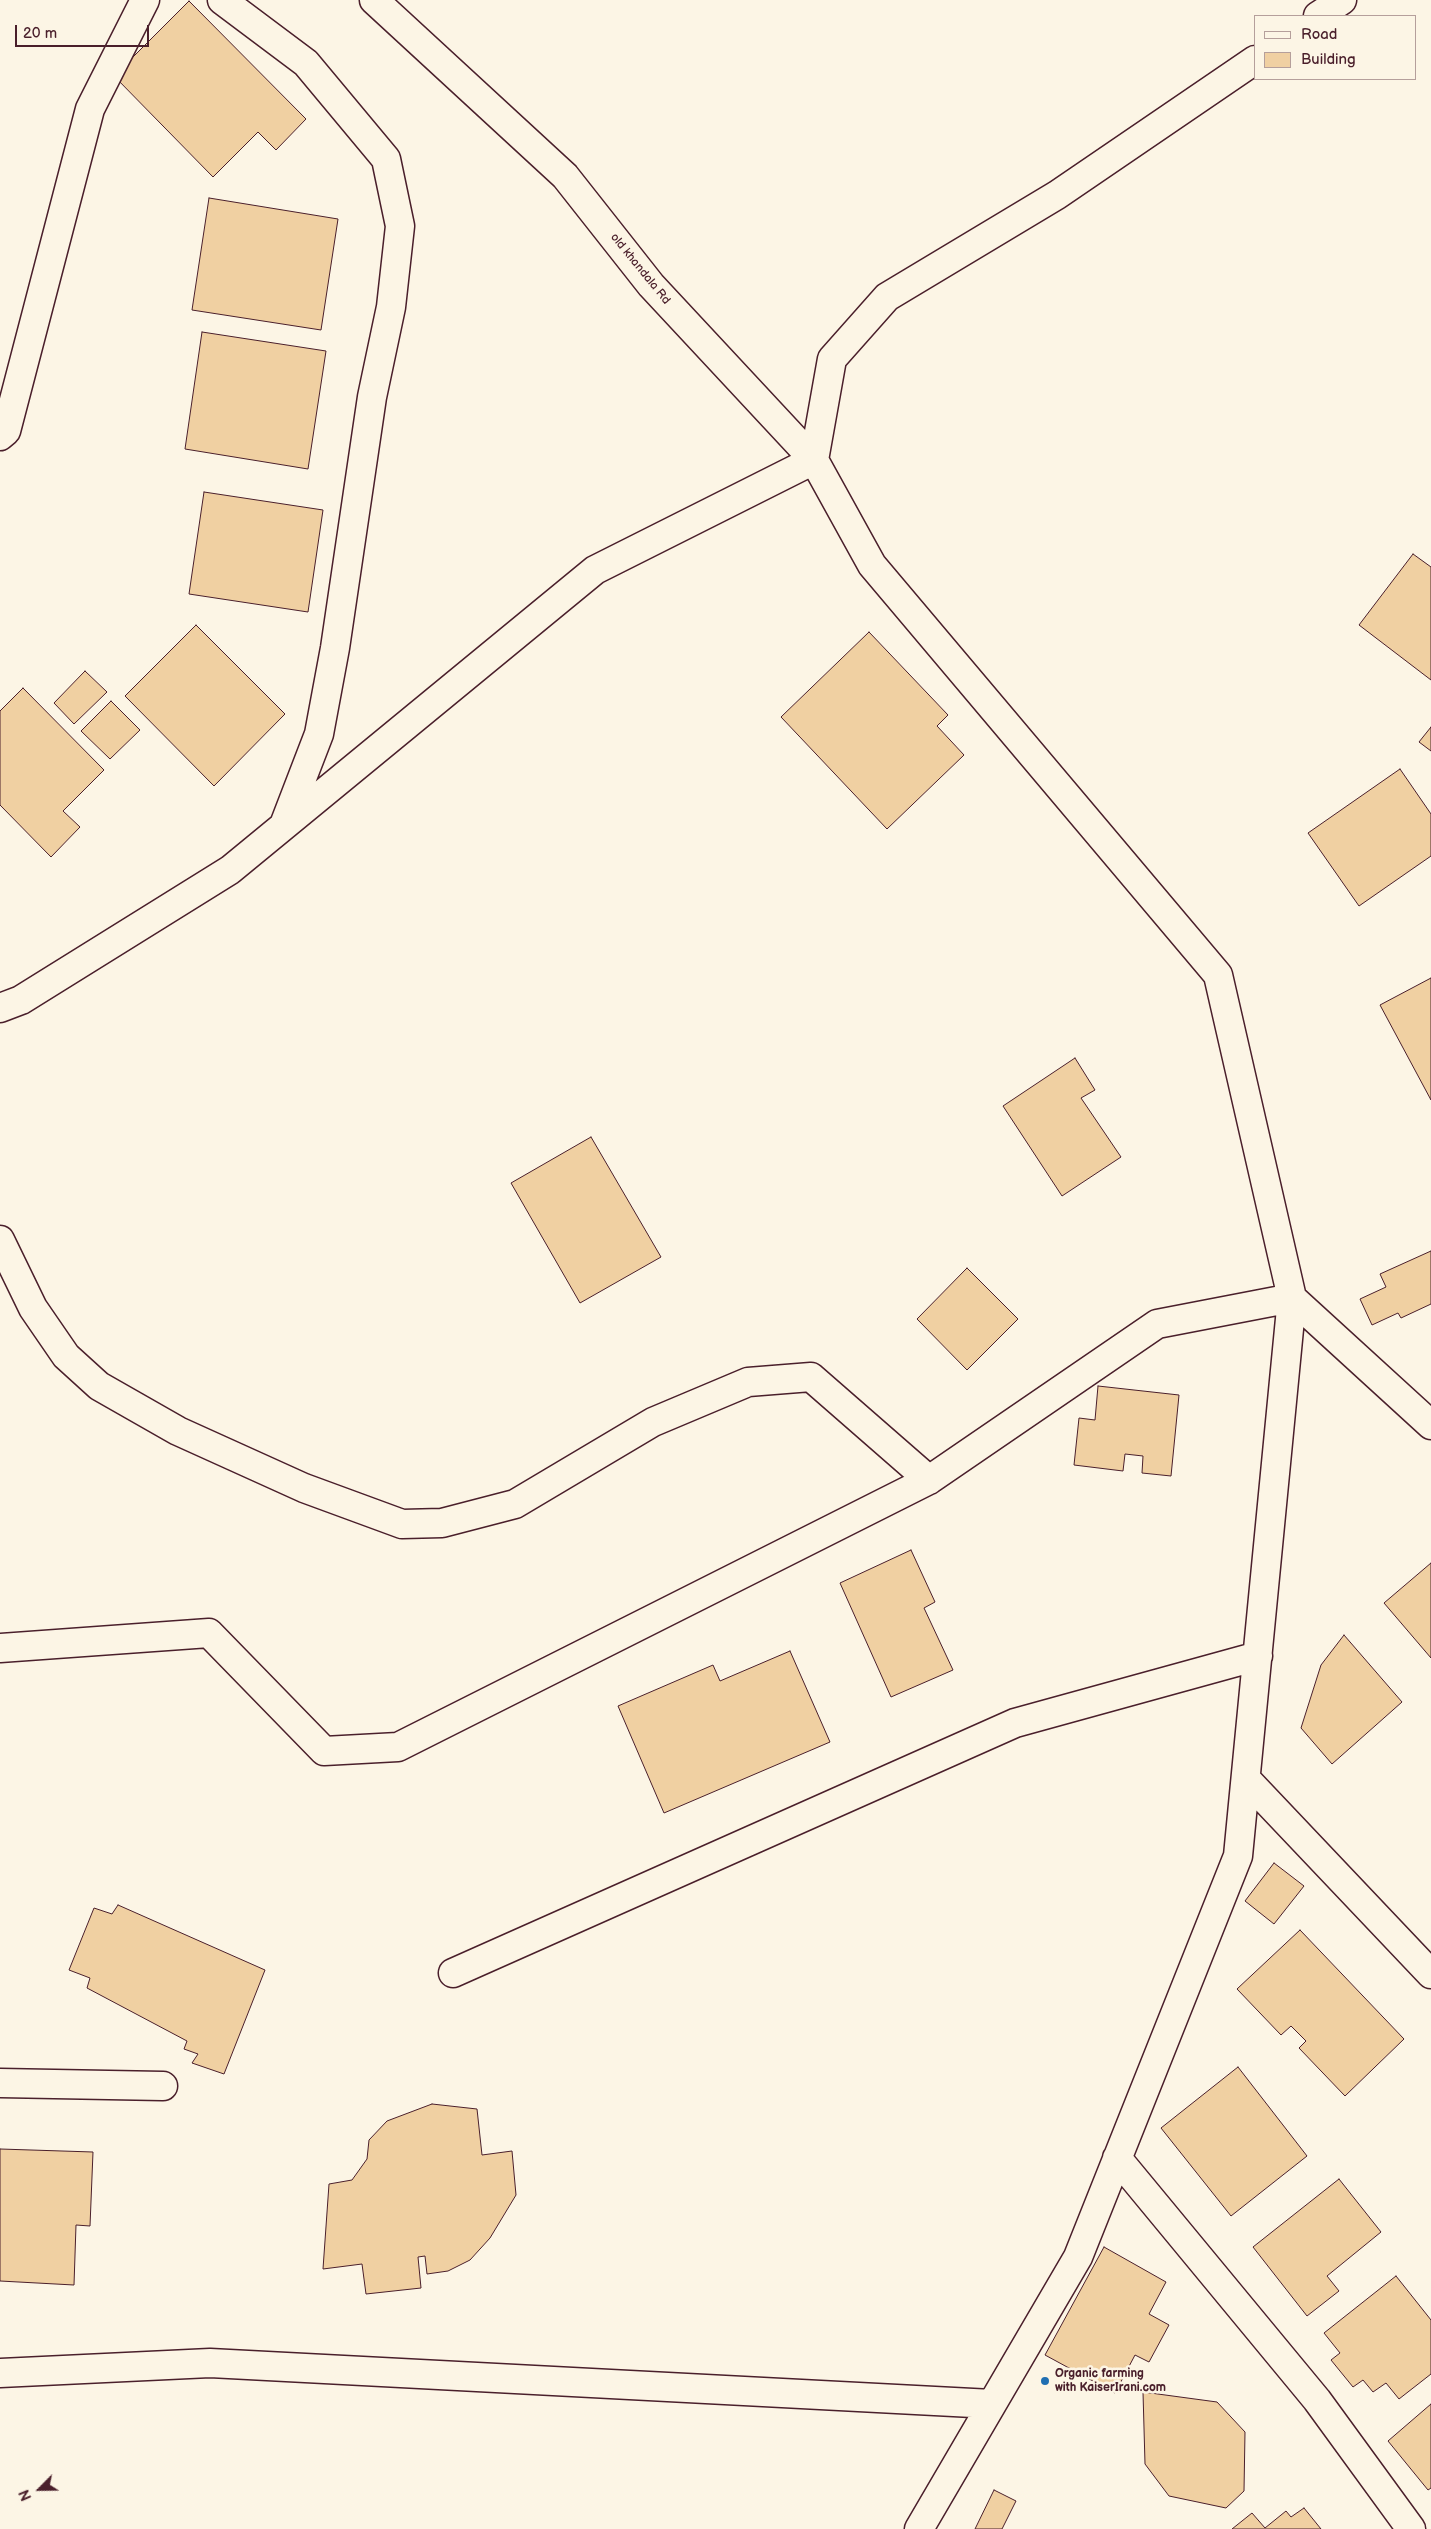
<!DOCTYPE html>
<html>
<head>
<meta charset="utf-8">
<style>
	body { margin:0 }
	#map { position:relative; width:1431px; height:2529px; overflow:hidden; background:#fcf5e5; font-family:"Balsamiq Sans",sans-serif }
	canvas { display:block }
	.legend { position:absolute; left:1254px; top:15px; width:162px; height:65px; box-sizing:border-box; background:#fcf5e5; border:1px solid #b59f9b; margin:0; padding:6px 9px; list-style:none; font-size:15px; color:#4a1f2b }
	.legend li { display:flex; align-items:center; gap:10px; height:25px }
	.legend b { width:25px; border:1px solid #b59f9b }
	.north { position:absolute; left:15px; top:2464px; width:50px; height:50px; -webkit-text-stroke:4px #fcf5e5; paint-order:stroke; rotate:247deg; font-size:14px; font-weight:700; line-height:20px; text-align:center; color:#4a1f2b }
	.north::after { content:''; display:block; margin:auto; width:18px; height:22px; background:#4a1f2b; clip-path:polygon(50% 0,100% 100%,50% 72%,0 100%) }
	.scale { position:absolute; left:15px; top:25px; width:134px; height:22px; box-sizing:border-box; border:2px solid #4a1f2b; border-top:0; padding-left:6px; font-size:15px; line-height:18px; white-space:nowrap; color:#4a1f2b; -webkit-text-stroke:4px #fcf5e5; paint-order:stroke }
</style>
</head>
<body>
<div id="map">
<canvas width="1431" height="2529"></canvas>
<ul class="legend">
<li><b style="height:6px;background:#fcf5e5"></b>Road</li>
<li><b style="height:14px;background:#f0d0a2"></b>Building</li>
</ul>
<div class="north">N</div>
<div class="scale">20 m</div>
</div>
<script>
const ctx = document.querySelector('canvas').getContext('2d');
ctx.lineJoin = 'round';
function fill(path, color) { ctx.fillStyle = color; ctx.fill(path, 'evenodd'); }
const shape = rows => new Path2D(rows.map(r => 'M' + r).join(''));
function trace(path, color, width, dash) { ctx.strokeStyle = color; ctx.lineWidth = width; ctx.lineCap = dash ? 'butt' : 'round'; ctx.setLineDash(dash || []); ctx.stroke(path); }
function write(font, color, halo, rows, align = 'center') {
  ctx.font = font + ' "Balsamiq Sans",sans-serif'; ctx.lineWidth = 5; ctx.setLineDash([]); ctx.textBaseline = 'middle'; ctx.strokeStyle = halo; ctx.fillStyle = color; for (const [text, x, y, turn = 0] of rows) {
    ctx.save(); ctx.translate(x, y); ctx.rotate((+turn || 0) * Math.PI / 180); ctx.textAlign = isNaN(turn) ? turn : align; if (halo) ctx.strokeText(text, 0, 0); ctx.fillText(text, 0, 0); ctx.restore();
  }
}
const building = shape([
	[189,1,306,119,276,150,258,132,213,177,114,76,189,1],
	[209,198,338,219,321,330,192,310,209,198],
	[202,332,326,351,308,469,185,449,202,332],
	[204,492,323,510,308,612,189,594,204,492],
	[1413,554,1431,567,1431,680,1359,625,1413,554],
	[196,625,285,714,214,786,125,696,196,625],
	[869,632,948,715,937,726,964,755,887,829,781,717,869,632],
	[85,671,107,692,74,724,54,703,85,671],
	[23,688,104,770,63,811,80,827,51,857,0,805,0,711,23,688],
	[111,701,140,730,110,759,81,731,111,701],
	[1431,727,1431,751,1419,742,1431,727],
	[1400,769,1431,814,1431,856,1359,906,1308,833,1400,769],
	[1431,978,1431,1100,1380,1005,1431,978],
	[1075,1058,1095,1090,1081,1098,1121,1157,1062,1196,1003,1106,1075,1058],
	[591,1137,661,1257,580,1303,511,1183,591,1137],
	[1431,1251,1431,1304,1401,1318,1398,1313,1372,1325,1360,1299,1386,1287,1380,1274,1431,1251],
	[967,1268,1018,1319,967,1370,917,1319,967,1268],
	[1098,1386,1179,1395,1171,1476,1142,1473,1143,1456,1125,1454,1123,1471,1074,1465,1079,1418,1095,1420,1098,1386],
	[911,1550,935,1602,924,1608,953,1670,891,1697,840,1583,911,1550],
	[1431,1563,1431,1658,1384,1603,1431,1563],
	[1344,1635,1402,1702,1332,1764,1301,1728,1321,1665,1344,1635],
	[790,1651,830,1742,664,1813,618,1706,713,1665,720,1681,790,1651],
	[1274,1863,1304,1886,1274,1924,1245,1901,1274,1863],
	[118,1905,265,1970,224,2074,192,2063,198,2054,184,2049,187,2041,87,1988,90,1978,69,1970,94,1908,112,1914,118,1905],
	[1300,1930,1404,2039,1345,2096,1299,2048,1306,2041,1291,2026,1281,2035,1237,1989,1300,1930],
	[1238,2067,1307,2156,1231,2216,1161,2128,1238,2067],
	[432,2104,477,2109,482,2155,512,2151,516,2195,490,2238,470,2260,448,2271,427,2274,425,2256,418,2257,421,2288,366,2294,362,2264,323,2269,329,2184,352,2180,367,2159,369,2140,387,2121,432,2104],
	[0,2149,93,2152,90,2226,76,2225,74,2285,0,2281,0,2149],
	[1339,2179,1381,2232,1327,2276,1339,2291,1307,2316,1253,2247,1339,2179],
	[1104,2247,1166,2282,1149,2314,1169,2325,1149,2362,1135,2355,1115,2393,1045,2355,1104,2247],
	[1396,2276,1431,2320,1431,2374,1399,2399,1386,2383,1373,2392,1363,2380,1353,2387,1331,2360,1340,2353,1324,2333,1396,2276],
	[1143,2392,1217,2402,1245,2432,1244,2491,1226,2508,1169,2496,1145,2464,1143,2392],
	[1431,2404,1431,2488,1428,2490,1388,2441,1431,2404],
	[994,2490,1016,2501,1002,2529,975,2529,994,2490],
	[1304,2508,1321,2529,1232,2529,1252,2513,1265,2528,1286,2511,1291,2517,1304,2508]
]);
fill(building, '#f0d0a2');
trace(building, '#4a1f2b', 1);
const minor = shape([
	[222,0,306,63,386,159,400,226,391,307,372,397,335,648,319,734,284,825],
	[374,0,565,176,651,285,814,460,872,565,1218,975,1292,1298,1238,1856,1078,2257,919,2529],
	[1318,16,1342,0],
	[0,436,6,431,90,109,145,0],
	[0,1008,21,1000,230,870,595,570,814,460,832,359,887,297,1057,195,1255,60],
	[0,1240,33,1308,66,1356,99,1386,178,1431,304,1488,402,1524,442,1523,515,1504,653,1422,748,1382,811,1377,929,1480],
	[0,1648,209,1633,324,1751,398,1747,929,1480,1157,1324,1292,1298,1431,1425],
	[1246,1779,1431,1974],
	[453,1973,1015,1723,1258,1656],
	[0,2083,163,2086],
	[1117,2158,1317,2400,1411,2529],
	[0,2373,210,2363,992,2404]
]);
trace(minor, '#4a1f2b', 31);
trace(minor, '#fcf5e5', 28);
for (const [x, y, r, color] of [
	[1045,2381,5,"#1f6fb2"]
]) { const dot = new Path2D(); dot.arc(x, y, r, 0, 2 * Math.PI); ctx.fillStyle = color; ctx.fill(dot); trace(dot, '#fcf5e5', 2); }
write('12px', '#4a1f2b', '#fcf5e5', [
	["old khandala Rd",640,269,51]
]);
write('bold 12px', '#4a1f2b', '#fcf5e5', [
	["Organic farming",1055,2374],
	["with KaiserIrani.com",1055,2388]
], 'left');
</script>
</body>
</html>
